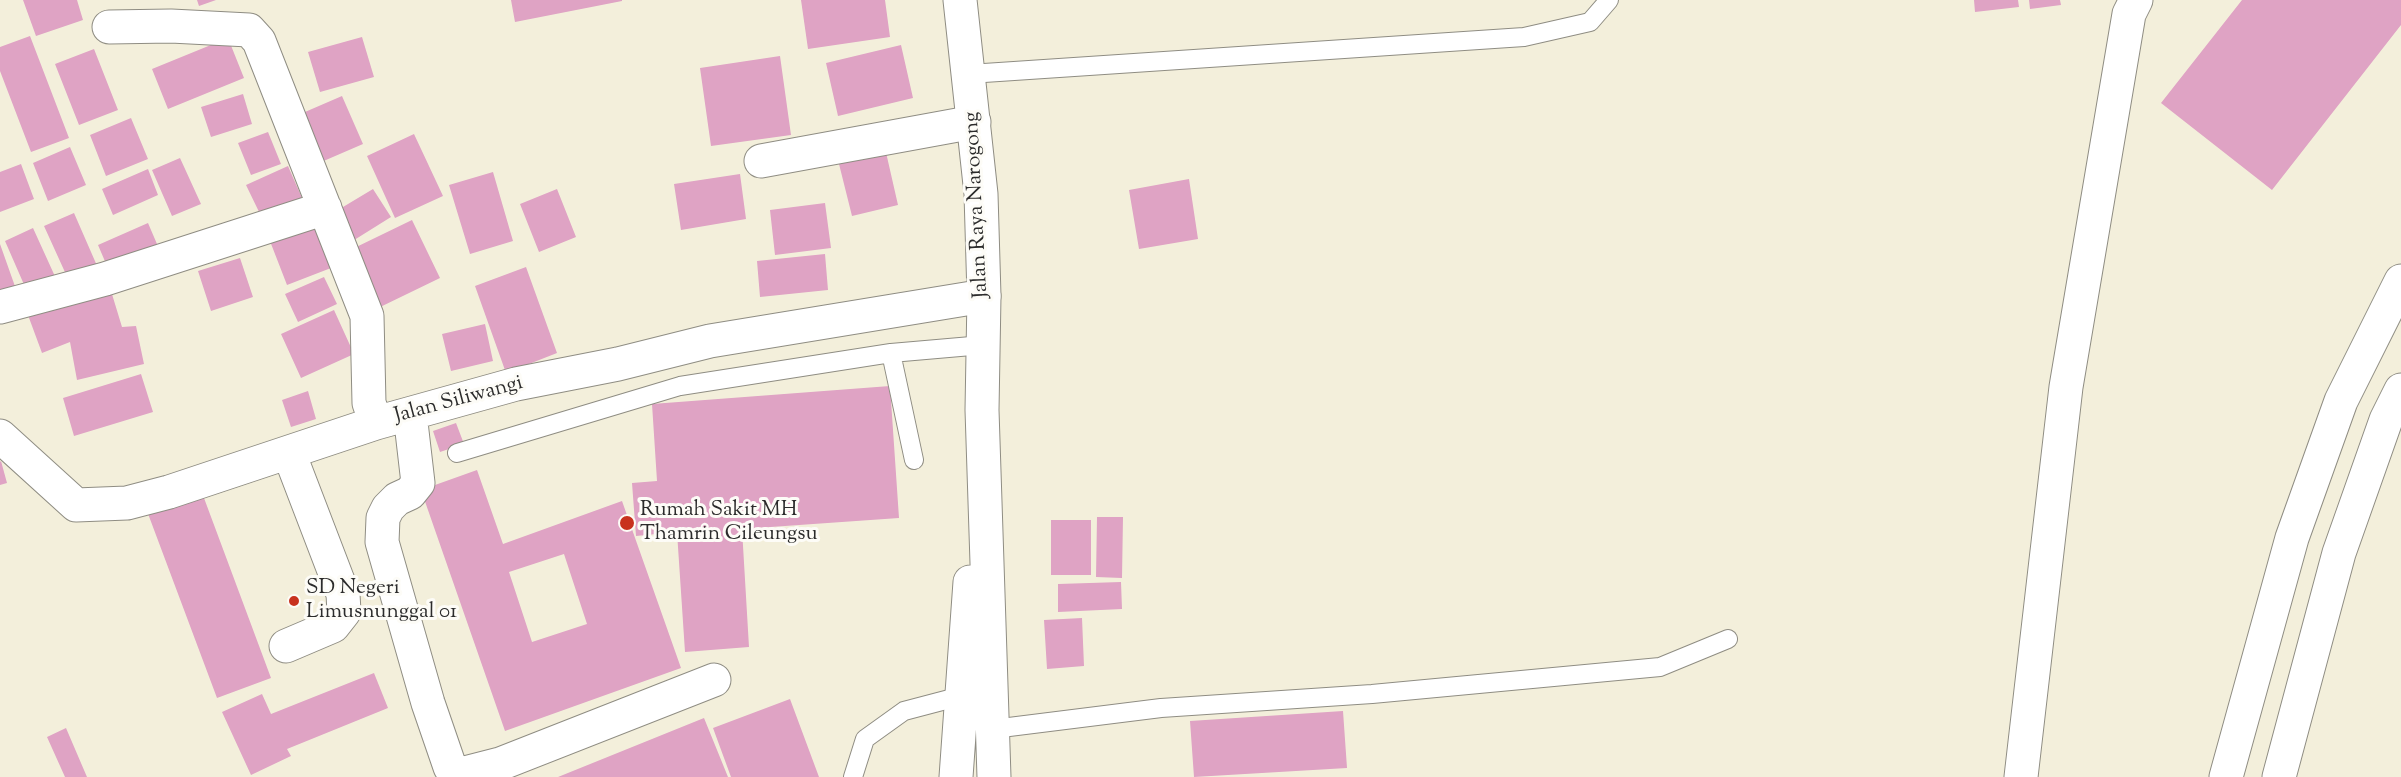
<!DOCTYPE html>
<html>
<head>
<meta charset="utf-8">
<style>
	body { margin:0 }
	canvas { display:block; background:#f3efdb }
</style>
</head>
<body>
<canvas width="2401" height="777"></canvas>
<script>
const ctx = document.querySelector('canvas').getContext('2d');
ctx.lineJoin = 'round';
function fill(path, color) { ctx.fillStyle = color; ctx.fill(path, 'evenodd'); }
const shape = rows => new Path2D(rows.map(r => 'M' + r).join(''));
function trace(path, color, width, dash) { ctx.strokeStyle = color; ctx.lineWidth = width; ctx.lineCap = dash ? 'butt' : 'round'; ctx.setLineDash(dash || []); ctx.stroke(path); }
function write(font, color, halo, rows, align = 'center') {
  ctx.font = font + ' "Sorts Mill Goudy",serif'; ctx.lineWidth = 6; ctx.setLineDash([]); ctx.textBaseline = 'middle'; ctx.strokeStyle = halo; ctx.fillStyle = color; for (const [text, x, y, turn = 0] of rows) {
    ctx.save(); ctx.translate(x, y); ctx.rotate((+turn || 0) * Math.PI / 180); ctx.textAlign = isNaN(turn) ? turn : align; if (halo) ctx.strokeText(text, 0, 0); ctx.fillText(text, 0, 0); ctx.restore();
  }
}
fill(shape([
	[23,0,77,0,83,20,36,36],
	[197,0,216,0,199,6],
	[511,0,622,0,622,1,515,22],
	[801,0,885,0,890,37,808,49],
	[1974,0,2018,0,2019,7,1975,12],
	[2029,0,2060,0,2061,5,2030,9],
	[2242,0,2401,0,2401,25,2272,190,2161,103],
	[30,36,69,138,31,152,0,71,0,47],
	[362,37,374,77,320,92,308,52],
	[228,38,244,78,168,109,152,69],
	[901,45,913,98,838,116,826,63],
	[94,49,118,110,79,125,55,64],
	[780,56,791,135,711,146,700,68],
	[243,94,252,124,211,137,201,107],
	[342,96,363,144,319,163,298,115],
	[131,118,148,159,106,176,90,135],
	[268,132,281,164,251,175,238,143],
	[414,134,443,196,395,218,367,156],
	[70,147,86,185,48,201,33,163],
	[885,148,898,205,852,216,838,160],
	[180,158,201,204,172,216,152,170],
	[21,164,34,199,0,212,0,172],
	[288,166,302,198,261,216,246,185],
	[148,169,158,195,113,215,102,189],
	[493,172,513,241,470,254,449,185],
	[740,174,746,219,681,230,674,184],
	[1189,179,1198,239,1139,249,1129,190],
	[373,189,391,217,351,242,333,213],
	[557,189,576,237,539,252,520,204],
	[825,203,831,248,775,255,770,210],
	[74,213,98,268,69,281,44,226],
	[311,218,331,268,287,285,268,236],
	[412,220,440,278,374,310,346,252],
	[148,223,160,251,110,273,98,245],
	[33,228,58,283,29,296,5,241],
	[0,244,17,292,0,297],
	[825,254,828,290,760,297,757,261],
	[240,258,253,297,211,311,198,271],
	[526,267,557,353,506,373,475,286],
	[324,277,337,304,298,322,285,294],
	[108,281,122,327,136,326,144,364,77,380,70,342,42,353,25,307],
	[334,310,354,354,301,378,281,334],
	[485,324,493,361,451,371,442,334],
	[141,374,153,412,74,436,63,398],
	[890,386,899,518,742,529,749,647,685,652,677,532,636,536,632,483,657,481,652,404],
	[308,391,316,419,291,427,282,400],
	[456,423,464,444,440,452,433,431],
	[1,461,7,483,0,485,0,462],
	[477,470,503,544,622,501,681,668,505,731,421,490],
	[564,554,587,624,532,642,509,572],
	[201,490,271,678,217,698,147,511],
	[1097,517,1123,517,1122,578,1096,577],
	[1051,520,1091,520,1091,575,1051,575],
	[1121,582,1122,609,1058,612,1058,584],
	[1082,618,1084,666,1047,669,1044,620],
	[374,673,388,708,287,749,291,756,251,775,222,712,262,694,271,714],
	[790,699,819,777,731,777,713,728],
	[1343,711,1347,768,1194,777,1190,721],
	[704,718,728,777,558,777],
	[66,728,87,777,65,777,47,737]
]), '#dfa3c4');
const lane = shape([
	[969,74,1524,37,1590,22,1609,0],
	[891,353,914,460],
	[457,453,680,386,891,353,983,345],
	[993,729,1161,708,1372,694,1660,667,1728,639],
	[853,777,865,739,904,711,961,696]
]);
const street = shape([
	[109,27,171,26,249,30,259,41,367,316,369,403,376,423],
	[761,161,974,122],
	[0,307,105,279,325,208],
	[410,414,418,483,410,493,397,499,388,508,383,518,382,542,428,703,450,767,460,773,465,773,500,764,714,680],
	[0,436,76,505,127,503,169,492,376,423,516,384,618,364,710,341,984,296],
	[286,646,333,626,344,612,343,594,289,453],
	[2021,777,2066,387,2129,14,2136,0]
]);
const primary = shape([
	[960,0,981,194,984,296,982,410,994,777],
	[956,777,970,582]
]);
const highway = shape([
	[2226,777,2292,538,2341,401,2401,281],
	[2279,777,2339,553,2386,420,2401,390]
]);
trace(lane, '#8f8d83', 20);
trace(street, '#8f8d83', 35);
trace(primary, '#8f8d83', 35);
trace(highway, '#8f8d83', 35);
trace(lane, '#fff', 18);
trace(street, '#fff', 33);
trace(primary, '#fff', 33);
trace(highway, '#fff', 33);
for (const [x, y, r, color] of [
	[627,523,8,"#c8321e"],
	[294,601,6,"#c8321e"]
]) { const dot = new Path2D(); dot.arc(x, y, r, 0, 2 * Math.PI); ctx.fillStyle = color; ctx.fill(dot); trace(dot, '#fdfcf7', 2); }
write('21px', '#2b2b2b', '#fdfcf7', [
	["Jalan Raya Narogong",978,205,-93],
	["Jalan Siliwangi",459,401,-15]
]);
write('21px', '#2b2b2b', '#fdfcf7', [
	["Rumah Sakit MH",640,511],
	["Thamrin Cileungsu",640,535],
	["SD Negeri",306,589],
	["Limusnunggal 01",306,613]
], 'left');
</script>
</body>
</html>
